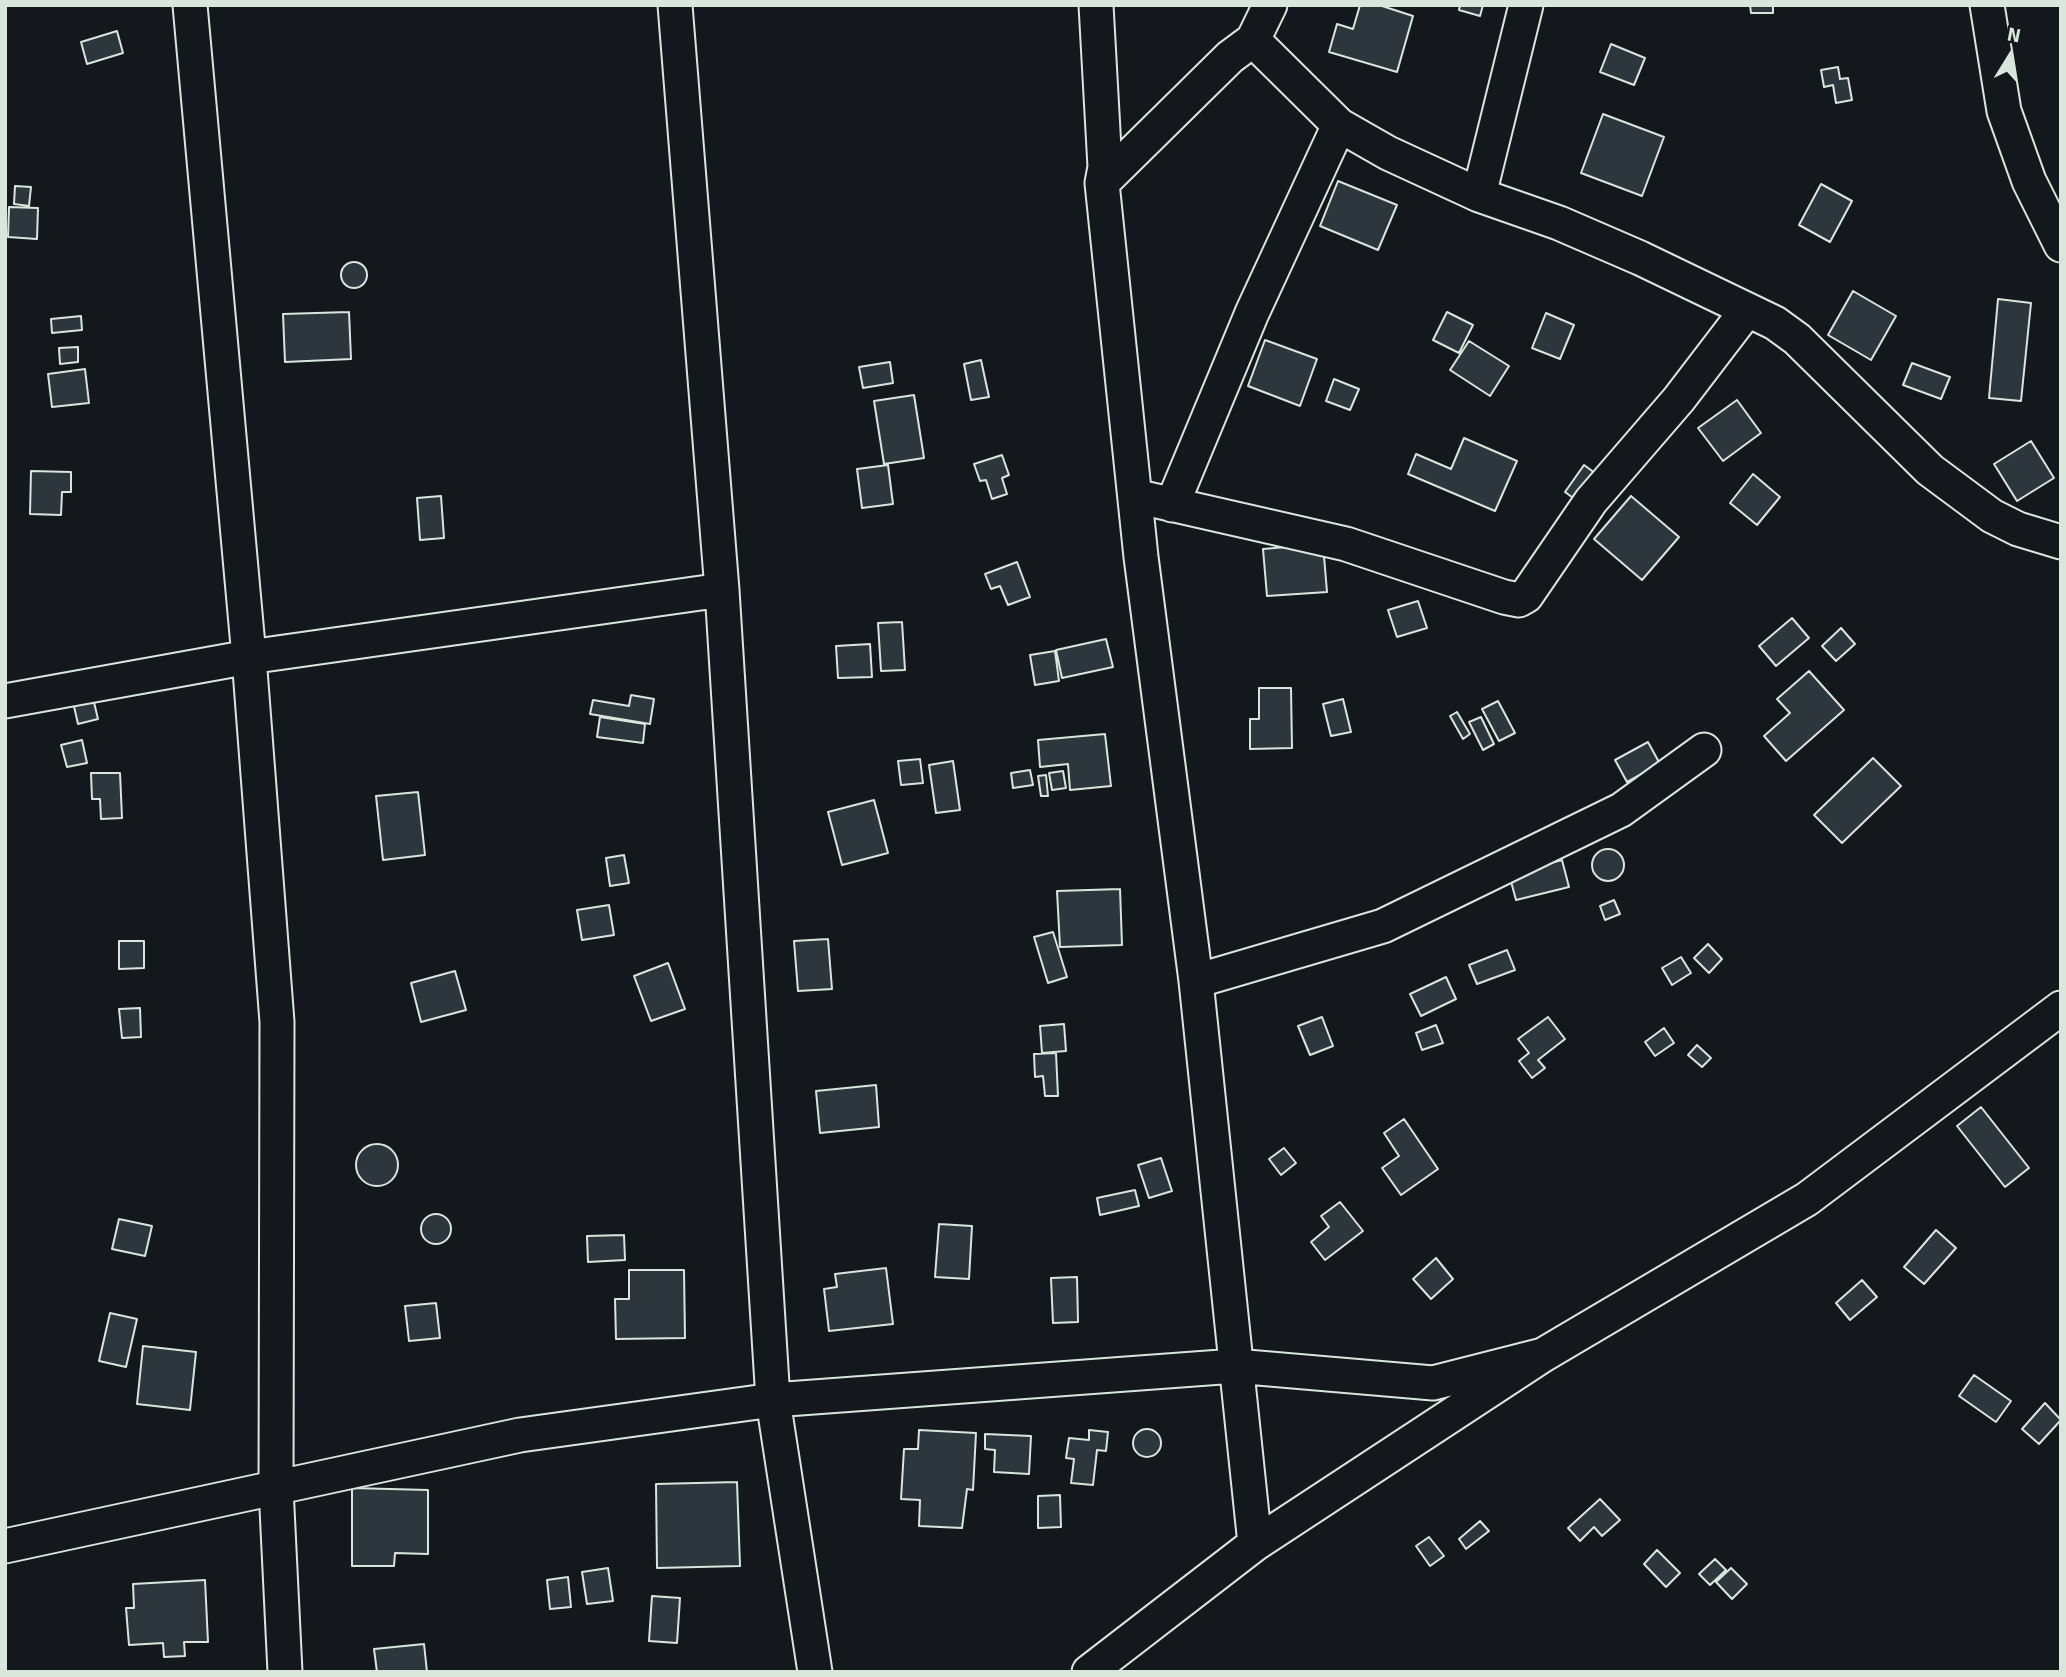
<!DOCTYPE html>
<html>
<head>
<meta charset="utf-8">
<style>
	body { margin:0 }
	#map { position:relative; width:2066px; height:1677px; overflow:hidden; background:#14181c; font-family:Signika,sans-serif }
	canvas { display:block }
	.frame { position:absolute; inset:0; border:7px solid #d8e6dc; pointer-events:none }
	.north { position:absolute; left:1975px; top:21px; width:70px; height:70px; -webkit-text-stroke:5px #14181c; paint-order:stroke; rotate:11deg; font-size:19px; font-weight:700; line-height:28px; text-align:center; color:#d8e6dc }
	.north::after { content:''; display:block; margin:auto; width:24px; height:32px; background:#d8e6dc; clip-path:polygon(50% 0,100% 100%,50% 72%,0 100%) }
</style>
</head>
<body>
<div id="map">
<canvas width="2066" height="1677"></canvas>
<div class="frame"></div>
<div class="north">N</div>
</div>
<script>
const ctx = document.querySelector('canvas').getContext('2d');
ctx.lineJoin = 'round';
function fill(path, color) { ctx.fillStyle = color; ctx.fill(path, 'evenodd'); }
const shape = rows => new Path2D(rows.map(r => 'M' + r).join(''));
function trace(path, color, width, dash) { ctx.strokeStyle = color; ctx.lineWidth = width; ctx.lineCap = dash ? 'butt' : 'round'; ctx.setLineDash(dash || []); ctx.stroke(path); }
const building = shape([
	[1360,5,1379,5,1413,16,1397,72,1329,52,1337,24,1353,29,1360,5],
	[1460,5,1483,5,1480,16,1459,10,1460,5],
	[1750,5,1773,5,1773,13,1751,13,1750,5],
	[117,31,123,53,87,64,81,42,117,31],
	[1611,44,1645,58,1634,85,1600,72,1611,44],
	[1838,67,1840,79,1848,78,1852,100,1836,103,1833,85,1824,87,1821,70,1838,67],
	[1603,114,1664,137,1642,196,1581,173,1603,114],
	[1338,181,1397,205,1378,250,1320,226,1338,181],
	[1821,184,1852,201,1830,242,1799,225,1821,184],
	[15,186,31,187,29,206,14,204,15,186],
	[9,207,38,208,37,239,8,237,9,207],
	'341 275a13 13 0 1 1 26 0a13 13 0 1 1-26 0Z',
	[1853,291,1896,316,1871,360,1828,335,1853,291],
	[1998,299,2031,303,2021,401,1989,398,1998,299],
	[349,312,351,359,285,362,283,314,349,312],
	[1447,312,1473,325,1459,353,1433,340,1447,312],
	[1546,313,1574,325,1560,359,1532,348,1546,313],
	[81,316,82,330,52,333,51,319,81,316],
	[1265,340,1317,359,1300,406,1248,386,1265,340],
	[1469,341,1509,366,1490,396,1450,370,1469,341],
	[78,347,78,362,60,364,59,348,78,347],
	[981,360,989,397,971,400,964,364,981,360],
	[890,362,893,383,863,388,859,367,890,362],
	[1912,363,1950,377,1941,399,1903,385,1912,363],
	[85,369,89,403,52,407,48,374,85,369],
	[1334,379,1359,389,1350,410,1326,401,1334,379],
	[914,395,924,458,884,464,874,401,914,395],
	[1737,400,1761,433,1723,461,1698,428,1737,400],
	[1464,438,1517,461,1495,511,1408,474,1416,454,1451,469,1464,438],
	[2031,441,2054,478,2017,501,1994,464,2031,441],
	[1002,455,1009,475,1002,478,1007,494,992,499,986,480,980,481,974,464,1002,455],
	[888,465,893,504,862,508,857,469,888,465],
	[1584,465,1599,476,1580,503,1565,492,1584,465],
	[31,471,71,472,71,492,62,492,61,515,30,514,31,471],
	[1753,474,1780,497,1757,525,1730,503,1753,474],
	[441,496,444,538,420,540,417,498,441,496],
	[1631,496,1679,537,1642,580,1594,539,1631,496],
	[1323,544,1327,592,1267,596,1263,549,1323,544],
	[1017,562,1030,597,1008,605,1000,586,991,589,985,574,1017,562],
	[1418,601,1427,628,1397,637,1388,610,1418,601],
	[1792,618,1809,638,1776,666,1759,646,1792,618],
	[902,622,905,670,881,671,878,623,902,622],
	[1841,628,1855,644,1836,661,1822,646,1841,628],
	[1106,639,1113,667,1062,678,1056,650,1106,639],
	[870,644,872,677,838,678,836,646,870,644],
	[1055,651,1059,681,1035,685,1030,655,1055,651],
	[1809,671,1844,710,1786,761,1764,736,1790,713,1777,699,1809,671],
	[1259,688,1291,688,1292,748,1250,749,1250,719,1259,719,1259,688],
	[631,695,654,699,650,724,590,714,593,700,629,706,631,695],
	[93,698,98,719,78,724,73,702,93,698],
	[1343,699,1351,732,1331,736,1323,704,1343,699],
	[1498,701,1515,733,1499,741,1482,709,1498,701],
	[1457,712,1470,734,1463,739,1450,716,1457,712],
	[600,717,645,724,643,743,597,737,600,717],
	[1481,717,1494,744,1483,750,1469,722,1481,717],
	[1105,734,1111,786,1070,790,1068,764,1040,767,1038,740,1105,734],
	[82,740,87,763,67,767,61,745,82,740],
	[1648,742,1660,764,1627,782,1615,760,1648,742],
	[1873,758,1901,786,1842,843,1814,815,1873,758],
	[920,759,923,783,901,785,898,761,920,759],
	[953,761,960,810,936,813,929,765,953,761],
	[1030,770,1033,785,1013,788,1011,773,1030,770],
	[1063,771,1066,788,1052,790,1049,773,1063,771],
	[91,773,120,773,122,818,101,819,100,799,92,799,91,773],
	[1046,775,1048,796,1041,796,1038,776,1046,775],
	[418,792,425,855,383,860,376,796,418,792],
	[874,800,888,853,842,865,828,812,874,800],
	'1592 865a16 16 0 1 1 32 0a16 16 0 1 1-32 0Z',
	[624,855,629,883,610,886,606,858,624,855],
	[1562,860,1569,887,1516,900,1509,874,1562,860],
	[1120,889,1122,945,1060,947,1057,891,1120,889],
	[1614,900,1620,914,1605,920,1600,906,1614,900],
	[609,905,614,935,582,940,577,910,609,905],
	[1053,932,1067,977,1048,983,1034,937,1053,932],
	[828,939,832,989,798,991,794,941,828,939],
	[119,941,144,941,144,968,119,969,119,941],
	[1708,944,1722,959,1709,973,1694,958,1708,944],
	[1507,950,1515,970,1477,984,1469,965,1507,950],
	[1681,957,1691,973,1672,985,1662,968,1681,957],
	[668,963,685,1009,651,1021,634,976,668,963],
	[455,971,466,1010,421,1022,411,983,455,971],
	[1446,977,1456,999,1421,1016,1410,994,1446,977],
	[140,1008,141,1037,122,1038,119,1009,140,1008],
	[1322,1017,1333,1046,1310,1055,1298,1026,1322,1017],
	[1548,1017,1565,1039,1538,1060,1545,1068,1532,1078,1519,1061,1529,1053,1518,1039,1548,1017],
	[1064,1024,1066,1051,1042,1053,1040,1026,1064,1024],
	[1436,1025,1443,1043,1422,1050,1416,1033,1436,1025],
	[1664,1028,1674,1043,1655,1056,1645,1042,1664,1028],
	[1697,1045,1711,1058,1702,1067,1688,1055,1697,1045],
	[1056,1053,1058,1096,1045,1096,1043,1076,1035,1077,1034,1054,1056,1053],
	[876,1085,879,1127,820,1133,816,1091,876,1085],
	[1981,1107,2029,1168,2005,1187,1957,1126,1981,1107],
	[1404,1119,1438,1169,1401,1195,1382,1168,1399,1156,1384,1133,1404,1119],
	'356 1165a21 21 0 1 1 42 0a21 21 0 1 1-42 0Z',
	[1284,1148,1296,1163,1281,1175,1269,1159,1284,1148],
	[1161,1158,1172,1191,1149,1198,1138,1165,1161,1158],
	[1135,1190,1139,1206,1100,1215,1097,1198,1135,1190],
	[1340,1202,1363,1231,1325,1260,1311,1242,1329,1227,1321,1216,1340,1202],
	'421 1229a15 15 0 1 1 30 0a15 15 0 1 1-30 0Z',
	[119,1219,152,1226,145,1256,112,1249,119,1219],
	[939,1224,972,1226,969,1279,935,1277,939,1224],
	[1936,1230,1956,1248,1924,1284,1904,1267,1936,1230],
	[624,1235,625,1260,588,1262,587,1236,624,1235],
	[1436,1258,1453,1279,1431,1299,1413,1279,1436,1258],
	[886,1268,893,1324,829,1331,824,1289,837,1287,835,1274,886,1268],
	[629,1270,684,1270,685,1338,616,1339,615,1299,629,1299,629,1270],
	[1077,1277,1078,1322,1053,1323,1051,1278,1077,1277],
	[1862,1280,1877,1297,1850,1320,1836,1303,1862,1280],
	[436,1303,440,1338,409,1341,405,1306,436,1303],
	[110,1313,137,1319,126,1367,99,1361,110,1313],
	[143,1346,196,1352,190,1410,137,1404,143,1346],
	[1974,1375,2011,1401,1996,1422,1959,1396,1974,1375],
	[2045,1403,2061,1420,2039,1444,2022,1429,2045,1403],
	'1133 1443a14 14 0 1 1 28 0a14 14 0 1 1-28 0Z',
	[919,1430,976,1433,973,1490,967,1489,962,1528,919,1526,920,1500,901,1499,904,1449,918,1449,919,1430],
	[1089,1430,1108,1432,1106,1451,1097,1450,1093,1485,1071,1483,1074,1459,1066,1458,1069,1438,1089,1440,1089,1430],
	[985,1434,1031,1436,1029,1474,994,1472,995,1450,985,1449,985,1434],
	[737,1482,740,1566,657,1568,656,1484,737,1482],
	[352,1488,428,1490,428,1554,395,1553,394,1566,352,1566,352,1488],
	[1060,1495,1061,1527,1038,1528,1038,1496,1060,1495],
	[1600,1499,1620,1520,1602,1536,1594,1527,1580,1541,1568,1528,1600,1499],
	[1480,1521,1489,1531,1466,1549,1459,1539,1480,1521],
	[1429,1537,1444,1556,1430,1566,1416,1546,1429,1537],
	[1657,1550,1680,1573,1666,1587,1644,1564,1657,1550],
	[1715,1559,1726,1570,1710,1585,1699,1574,1715,1559],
	[608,1568,613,1601,587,1604,582,1572,608,1568],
	[1731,1568,1747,1584,1732,1599,1716,1582,1731,1568],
	[568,1577,571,1607,550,1609,547,1580,568,1577],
	[205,1580,208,1642,184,1642,185,1656,164,1657,163,1643,129,1645,126,1608,134,1608,133,1584,205,1580],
	[652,1596,680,1598,677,1643,649,1641,652,1596],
	[424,1644,427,1672,377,1672,374,1649,424,1644]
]);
fill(building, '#2c363c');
trace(building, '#d8e6dc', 2);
const minor = shape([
	[190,5,249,657,277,1022,276,1488,285,1672],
	[675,5,722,590,773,1400,815,1672],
	[1096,5,1105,167,1102,183,1141,557,1196,981,1255,1544],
	[1987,5,2004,111,2029,181,2061,245],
	[1253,40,1339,125,1388,153,1479,195,1559,223,1640,258,1775,323,1797,339,1930,470,1992,516,2018,529,2061,542],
	[1102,183,1230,57,1253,40,1270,5],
	[1479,195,1526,5],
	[1135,496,1346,544,1504,597,1519,600,1526,596,1591,501,1679,399,1747,310],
	[1172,505,1252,313,1339,125],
	[5,701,249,657,722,590],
	[1196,981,1383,926,1621,810,1704,750],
	[5,1546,520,1435,773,1400,1235,1366,1433,1383,1543,1355],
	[1089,1672,1255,1544,1543,1355,1807,1199,2061,1008]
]);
trace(minor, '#d8e6dc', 37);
trace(minor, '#14181c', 33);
</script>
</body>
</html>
